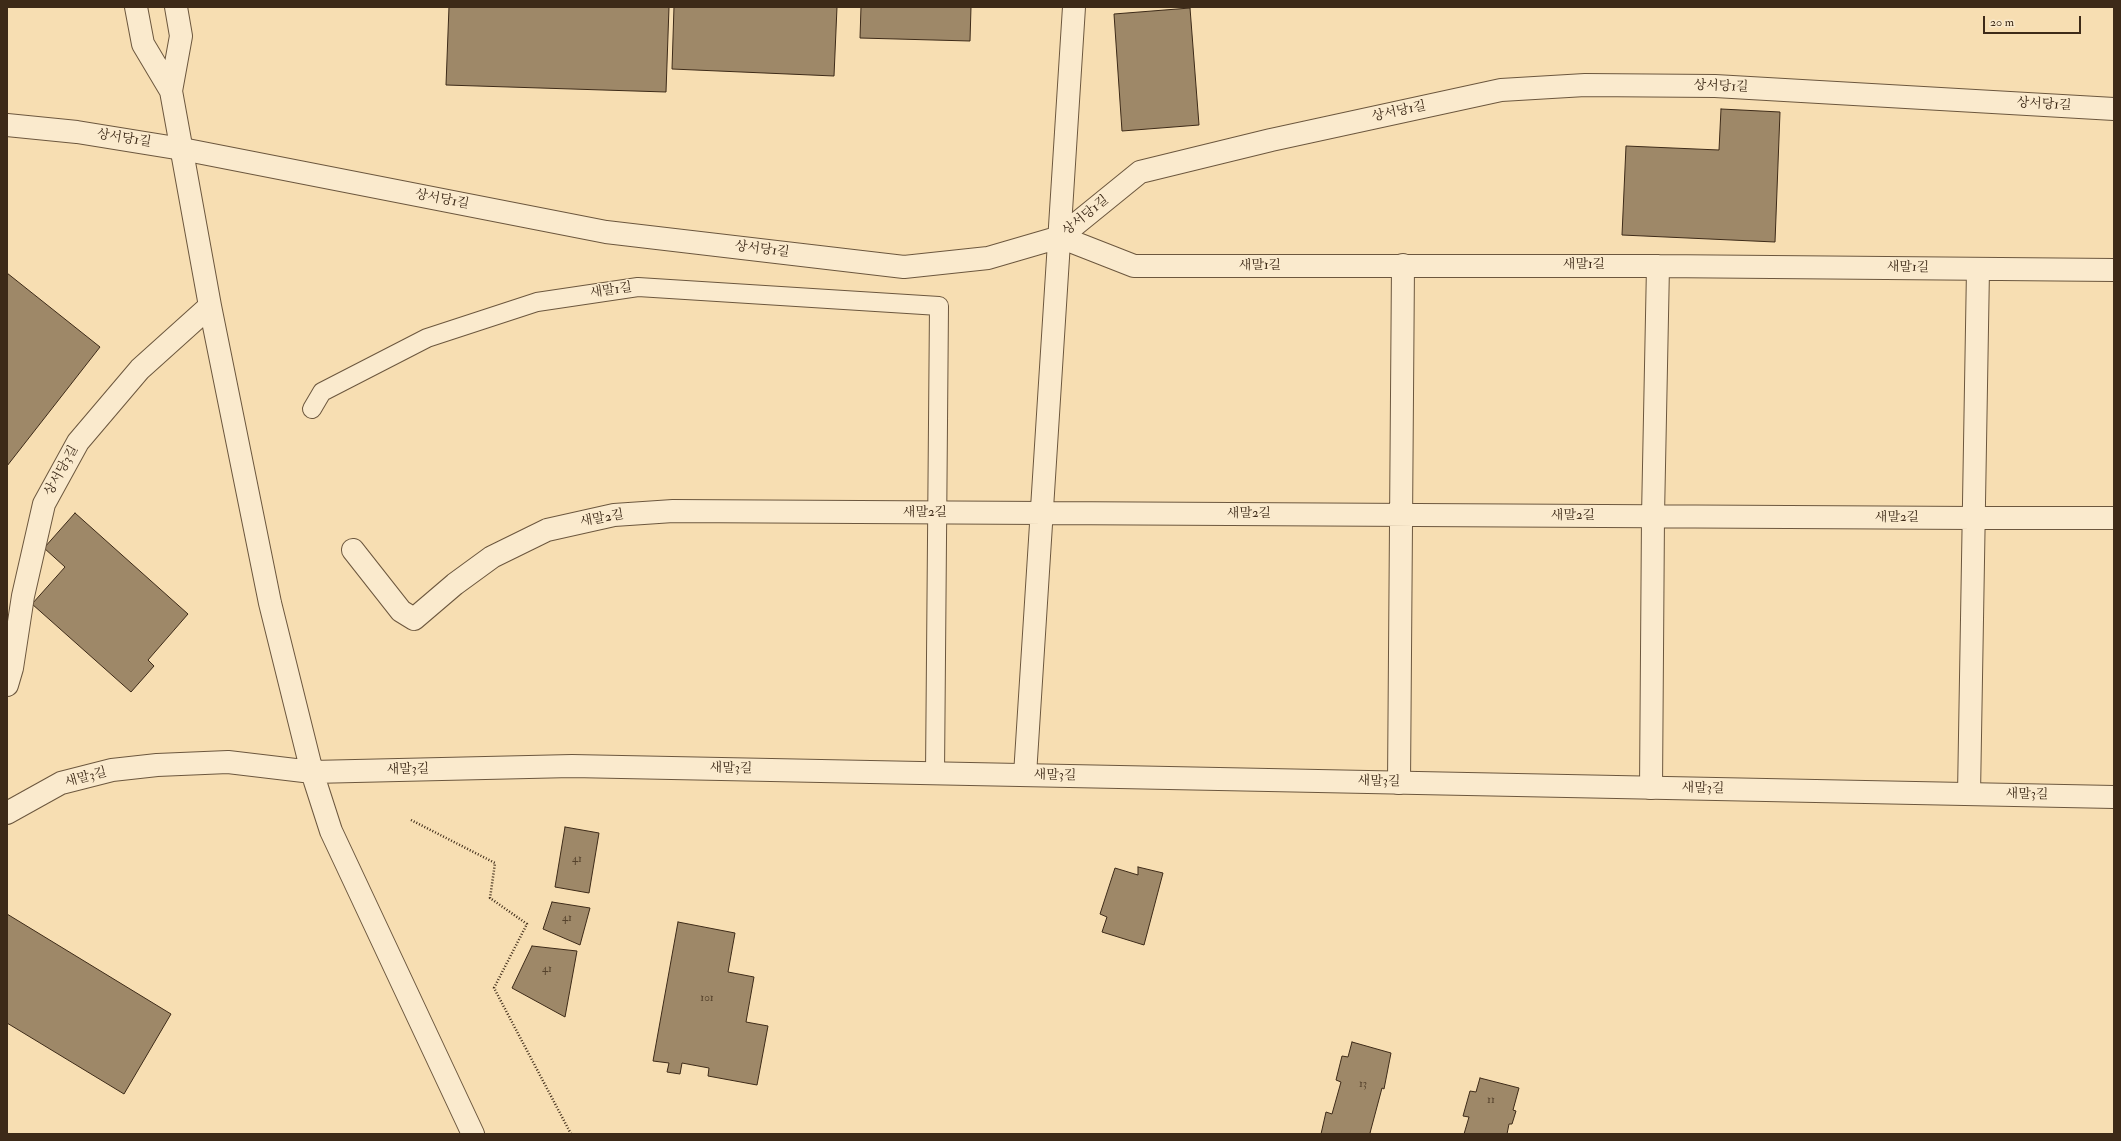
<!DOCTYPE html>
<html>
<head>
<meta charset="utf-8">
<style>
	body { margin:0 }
	#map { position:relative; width:2121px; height:1141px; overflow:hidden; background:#f7deb2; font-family:"IM FELL Double Pica",serif }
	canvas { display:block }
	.frame { position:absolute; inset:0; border:8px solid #3d2a18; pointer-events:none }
	.scale { position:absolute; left:1983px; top:16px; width:98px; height:18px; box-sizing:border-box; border:2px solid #3d2a18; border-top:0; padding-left:5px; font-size:12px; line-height:14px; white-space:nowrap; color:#3d2a18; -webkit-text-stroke:3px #faeacd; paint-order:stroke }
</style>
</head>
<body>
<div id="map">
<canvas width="2121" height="1141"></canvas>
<div class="frame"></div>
<div class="scale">20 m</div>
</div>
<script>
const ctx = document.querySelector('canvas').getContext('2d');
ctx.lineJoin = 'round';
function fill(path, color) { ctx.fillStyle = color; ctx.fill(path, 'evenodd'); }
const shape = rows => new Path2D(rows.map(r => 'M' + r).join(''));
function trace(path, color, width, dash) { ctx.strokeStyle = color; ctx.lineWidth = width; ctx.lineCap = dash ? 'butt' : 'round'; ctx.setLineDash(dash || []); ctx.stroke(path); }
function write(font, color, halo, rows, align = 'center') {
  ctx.font = font + ' "IM FELL Double Pica","Noto Serif KR",serif'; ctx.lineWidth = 3; ctx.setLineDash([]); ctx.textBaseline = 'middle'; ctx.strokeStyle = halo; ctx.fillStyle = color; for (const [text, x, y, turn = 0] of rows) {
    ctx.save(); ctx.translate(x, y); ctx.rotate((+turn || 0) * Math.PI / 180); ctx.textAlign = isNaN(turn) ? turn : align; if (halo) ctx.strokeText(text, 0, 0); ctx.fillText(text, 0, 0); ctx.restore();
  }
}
const building = shape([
	[449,7,669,7,666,92,446,85,449,7],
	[674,7,837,7,834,76,672,69,674,7],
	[861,7,971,7,970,41,860,38,861,7],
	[1190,8,1199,125,1122,131,1114,14,1190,8],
	[1721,109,1780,112,1775,242,1622,235,1626,146,1719,150,1721,109],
	[7,273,100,347,7,466,7,273],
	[75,513,188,614,148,660,154,666,131,692,32,604,65,567,44,548,75,513],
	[565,827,599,833,589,893,555,887,565,827],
	[1138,867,1163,873,1144,945,1102,932,1107,917,1100,914,1115,868,1138,875,1138,867],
	[552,902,590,908,580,945,543,929,552,902],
	[7,914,171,1014,124,1094,7,1023,7,914],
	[678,922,735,933,728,972,754,977,746,1022,768,1026,757,1085,708,1076,709,1068,682,1063,680,1074,667,1072,669,1063,653,1061,678,922],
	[532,946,577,951,565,1017,512,988,532,946],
	[1352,1042,1391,1053,1384,1089,1382,1088,1370,1133,1372,1134,1321,1134,1326,1112,1332,1114,1341,1082,1336,1080,1342,1056,1348,1057,1352,1042],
	[1480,1078,1519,1088,1513,1110,1516,1111,1512,1124,1509,1124,1507,1134,1464,1134,1469,1117,1463,1116,1470,1091,1476,1092,1480,1078]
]);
fill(building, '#9e8868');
trace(building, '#3d2a18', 1);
const service = shape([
	[312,409,322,392,427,338,537,302,638,287,939,306,935,773]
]);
const minor = shape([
	[7,125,77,132,182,149,606,232,904,267,988,258,1060,237,1140,172,1271,140,1501,90,1585,85,1715,86,2114,109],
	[1060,237,1134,266,1658,266,2114,270],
	[353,550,401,611,414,619,455,584,492,557,547,530,614,515,673,511,1974,518,2114,518],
	[1025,775,1074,7],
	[1399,783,1403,265],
	[1651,788,1653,516,1658,266],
	[1969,794,1978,269]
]);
const tertiary = shape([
	[136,7,143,44,171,91],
	[176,7,181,36,171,91,210,306,270,603,312,772,331,831,473,1134],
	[7,685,12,668,23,596,44,504,78,442,140,369,210,306],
	[7,813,61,783,112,770,157,765,228,762,312,772,572,766,2114,797]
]);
trace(service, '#6c573e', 20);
trace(minor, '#6c573e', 24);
trace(tertiary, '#6c573e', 24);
trace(shape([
	[411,820,495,863,490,898,527,924,494,988,571,1134]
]), '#3d2a18', 2.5, [1, 2]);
trace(service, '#faeacd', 18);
trace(minor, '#faeacd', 22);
trace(tertiary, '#faeacd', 22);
write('11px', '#55422c', null, [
	["41",577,860],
	["41",567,919],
	["41",547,970],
	["101",707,999],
	["13",1363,1085],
	["11",1491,1101]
]);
write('13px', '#3d2a18', '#faeacd', [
	["상서당1길",1721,87,2],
	["상서당1길",2044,105,3],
	["상서당1길",1399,112,-12],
	["상서당1길",124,139,9],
	["상서당1길",442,200,11],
	["상서당1길",1086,216,-39],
	["상서당1길",762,250,7],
	["새말1길",1584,265],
	["새말1길",1260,266],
	["새말1길",1908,268,1],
	["새말1길",611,291,-8],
	["상서당3길",62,471,-61],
	["새말2길",925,513],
	["새말2길",1249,514],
	["새말2길",1573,516],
	["새말2길",1897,518],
	["새말2길",602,519,-10],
	["새말3길",731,769,1],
	["새말3길",408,770,-1],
	["새말3길",1055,776,1],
	["새말3길",86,778,-15],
	["새말3길",1379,782,1],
	["새말3길",1703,789,1],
	["새말3길",2027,795,1]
]);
</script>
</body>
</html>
